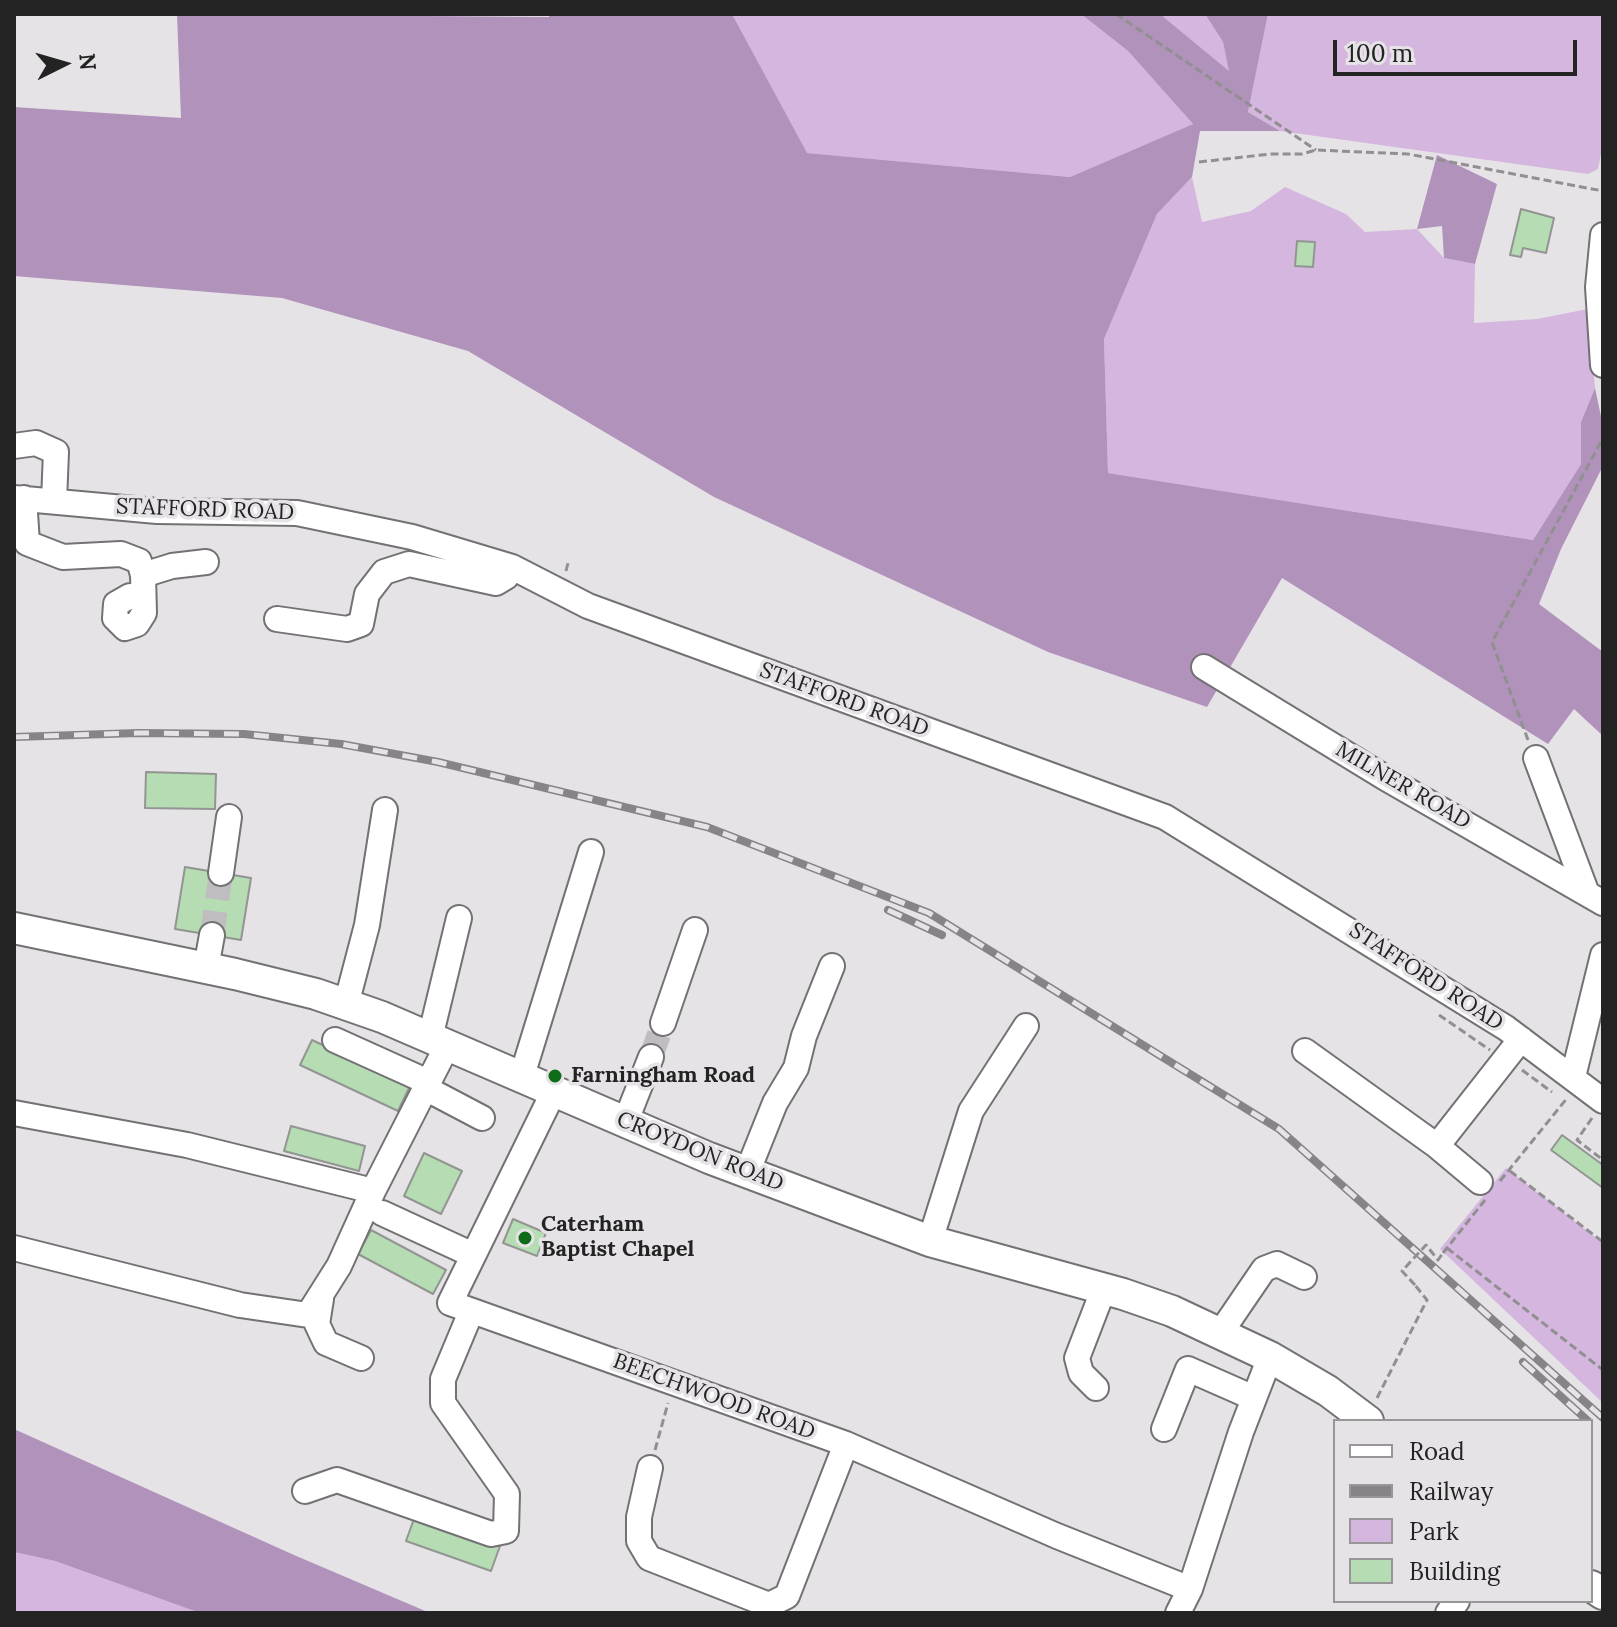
<!DOCTYPE html>
<html>
<head>
<meta charset="utf-8">
<style>
	body { margin:0 }
	#map { position:relative; width:1617px; height:1627px; overflow:hidden; background:#e6e3e7; font-family:Lora,serif }
	canvas { display:block }
	.frame { position:absolute; inset:0; border:16px solid #242324; pointer-events:none }
	.legend { position:absolute; left:1333px; top:1419px; width:260px; height:184px; box-sizing:border-box; background:#e6e3e7; border:2px solid #989699; margin:0; padding:10px 14px; list-style:none; font-size:24px; color:#242324 }
	.legend li { display:flex; align-items:center; gap:16px; height:40px }
	.legend b { width:40px; border:2px solid #989699 }
	.north { position:absolute; left:24px; top:24px; width:80px; height:80px; -webkit-text-stroke:6px #e6e3e7; paint-order:stroke; rotate:85deg; font-size:22px; font-weight:700; line-height:32px; text-align:center; color:#242324 }
	.north::after { content:''; display:block; margin:auto; width:28px; height:36px; background:#242324; clip-path:polygon(50% 0,100% 100%,50% 72%,0 100%) }
	.scale { position:absolute; left:1333px; top:40px; width:244px; height:36px; box-sizing:border-box; border:4px solid #242324; border-top:0; padding-left:10px; font-size:24px; line-height:28px; white-space:nowrap; color:#242324; -webkit-text-stroke:6px #e6e3e7; paint-order:stroke }
</style>
</head>
<body>
<div id="map">
<canvas width="1617" height="1627"></canvas>
<div class="frame"></div>
<ul class="legend">
<li><b style="height:10px;background:#fff"></b>Road</li>
<li><b style="height:10px;background:#868486"></b>Railway</li>
<li><b style="height:22px;background:#d4b6df"></b>Park</li>
<li><b style="height:22px;background:#b5dcb3"></b>Building</li>
</ul>
<div class="north">N</div>
<div class="scale">100 m</div>
</div>
<script>
const ctx = document.querySelector('canvas').getContext('2d');
ctx.lineJoin = 'round';
function fill(path, color) { ctx.fillStyle = color; ctx.fill(path, 'evenodd'); }
const shape = rows => new Path2D(rows.map(r => 'M' + r).join(''));
function trace(path, color, width, dash) { ctx.strokeStyle = color; ctx.lineWidth = width; ctx.lineCap = dash ? 'butt' : 'round'; ctx.setLineDash(dash || []); ctx.stroke(path); }
function write(font, color, halo, rows, align = 'center') {
  ctx.font = font + ' Lora,serif'; ctx.lineWidth = 7; ctx.setLineDash([]); ctx.textBaseline = 'middle'; ctx.strokeStyle = halo; ctx.fillStyle = color; for (const [text, x, y, turn = 0] of rows) {
    ctx.save(); ctx.translate(x, y); ctx.rotate((+turn || 0) * Math.PI / 180); ctx.textAlign = isNaN(turn) ? turn : align; if (halo) ctx.strokeText(text, 0, 0); ctx.fillText(text, 0, 0); ctx.restore();
  }
}
fill(shape([
	[732,14,1081,14,1128,51,1193,124,1070,177,806,153],
	[1160,14,1205,14,1223,42,1230,72],
	[1268,14,1603,14,1603,144,1598,169,1588,174,1280,131,1248,112],
	[1192,177,1202,222,1251,211,1285,187,1346,214,1365,232,1417,229,1444,258,1475,264,1474,323,1537,319,1588,309,1595,388,1581,422,1581,464,1533,540,1108,473,1104,339,1157,214],
	[1506,1168,1603,1243,1603,1403,1440,1249],
	[14,1552,55,1561,200,1613,14,1613]
]), '#d4b6df');
fill(shape([
	[177,14,549,17,549,14,732,14,807,153,1070,177,1193,124,1128,51,1081,14,1160,14,1229,71,1223,42,1205,14,1268,14,1248,112,1280,131,1200,131,1192,177,1157,214,1104,339,1108,473,1533,540,1581,464,1581,422,1595,388,1603,426,1603,466,1561,549,1539,604,1603,652,1603,736,1574,709,1548,744,1282,578,1207,707,1048,652,714,497,468,351,282,298,14,276,14,107,181,118],
	[1437,155,1497,184,1475,264,1444,258,1442,226,1417,229],
	[14,1429,294,1555,430,1613,200,1613,55,1561,14,1552]
]), '#b192bb');
const building = shape([
	[1521,209,1554,218,1546,253,1523,248,1521,257,1510,255,1521,209],
	[1297,241,1315,242,1313,267,1295,266,1297,241],
	[146,772,216,774,215,809,145,808,146,772],
	[185,867,251,878,241,940,175,929,185,867],
	[312,1040,410,1086,398,1111,300,1065,312,1040],
	[291,1126,365,1146,359,1171,284,1151,291,1126],
	[1562,1135,1603,1165,1603,1188,1551,1150,1562,1135],
	[424,1153,462,1171,441,1214,404,1196,424,1153],
	[513,1219,546,1233,537,1256,503,1243,513,1219],
	[371,1230,446,1270,433,1294,358,1254,371,1230],
	[415,1516,500,1546,491,1571,406,1541,415,1516]
]);
fill(building, '#b5dcb3');
trace(building, '#929592', 2);
trace(shape([
	[212,935,221,873],
	[651,1057,663,1023]
]), '#bfbdc0', 24, [24, 12]);
const minor = shape([
	[1603,235,1598,287,1603,365],
	[14,446,36,443,56,452,54,501],
	[14,498,157,511,297,513,412,537,512,567,588,606,1165,817,1506,1028,1603,1101],
	[24,498,27,543,63,557,121,554,139,561,143,575,144,613,137,624,125,628,115,618,116,604,130,596,142,599],
	[143,575,172,566,206,562],
	[277,619,347,629,361,624,367,594,384,572,409,564,496,583,506,577,512,567],
	[1204,667,1384,777,1603,903],
	[1536,758,1586,891],
	[221,873,229,817],
	[206,968,212,935],
	[346,1005,367,925,385,810],
	[663,1023,695,930],
	[430,1038,459,918],
	[335,1040,428,1082],
	[1305,1051,1437,1146],
	[1573,1077,1603,955],
	[521,1079,591,852],
	[425,1088,482,1118],
	[553,1093,450,1303,846,1444,1057,1536,1190,1589],
	[14,1113,187,1145,373,1191,447,1046],
	[625,1123,651,1057],
	[747,1173,775,1103,796,1068,804,1036,832,966],
	[1480,1182,1437,1146,1521,1039],
	[382,1213,473,1255],
	[930,1241,971,1111,1026,1026],
	[14,1248,240,1305,308,1315,339,1266,373,1191],
	[321,1299,317,1324,326,1343,361,1358],
	[1221,1332,1264,1269,1277,1264,1304,1277],
	[1096,1388,1081,1373,1077,1358,1104,1288],
	[1164,1429,1188,1369,1254,1398],
	[650,1468,639,1517,639,1541,649,1558,769,1605,787,1596,846,1444],
	[305,1491,337,1480,491,1534,506,1531,507,1494,443,1403,443,1379,471,1312],
	[1178,1613,1190,1589,1241,1432,1270,1357],
	[1448,1613,1457,1601]
]);
const major = shape([
	[14,928,235,974,316,994,382,1017,709,1158,930,1241,1123,1294,1172,1311,1270,1357,1328,1391,1368,1421],
	[1591,1586,1603,1594]
]);
trace(minor, '#737174', 28);
trace(major, '#737174', 34);
trace(shape([
	[1116,14,1316,150],
	[1199,162,1270,154,1302,154,1316,150,1408,154,1603,191],
	[566,571,568,563],
	[1528,740,1492,642,1603,438],
	[1439,1015,1490,1050],
	[1522,1070,1552,1092],
	[1592,1118,1577,1140,1603,1160],
	[1510,1171,1603,1242],
	[1500,1181,1568,1097],
	[1447,1248,1603,1370],
	[1443,1253,1485,1200],
	[1377,1398,1427,1300,1415,1285],
	[655,1450,668,1403]
]), '#918f91', 3, [8, 4]);
trace(minor, '#fff', 24);
trace(major, '#fff', 30);
const rail = shape([
	[14,737,138,733,244,734,341,744,438,762,707,827,929,913,1279,1129,1603,1418],
	[888,910,942,935],
	[1523,1362,1588,1421]
]);
trace(rail, '#868486', 8);
trace(rail, '#e6e3e7', 5, [15]);
trace(shape([
	[1415,1285,1402,1271,1426,1245,1438,1260,1443,1253]
]), '#918f91', 3, [8, 4]);
for (const [x, y, r, color] of [
	[555,1076,8,"#0e6c18"],
	[525,1238,8,"#0e6c18"]
]) { const dot = new Path2D(); dot.arc(x, y, r, 0, 2 * Math.PI); ctx.fillStyle = color; ctx.fill(dot); trace(dot, '#e6e3e7', 3); }
write('22px', '#242324', '#e6e3e7', [
	["STAFFORD ROAD",205,510,2],
	["STAFFORD ROAD",844,700,20],
	["MILNER ROAD",1403,786,30],
	["STAFFORD ROAD",1426,977,33],
	["CROYDON ROAD",700,1152,22],
	["BEECHWOOD ROAD",714,1397,20]
]);
write('bold 22px', '#242324', '#e6e3e7', [
	["Farningham Road",571,1076],
	["Caterham",541,1225],
	["Baptist Chapel",541,1250]
], 'left');
</script>
</body>
</html>
